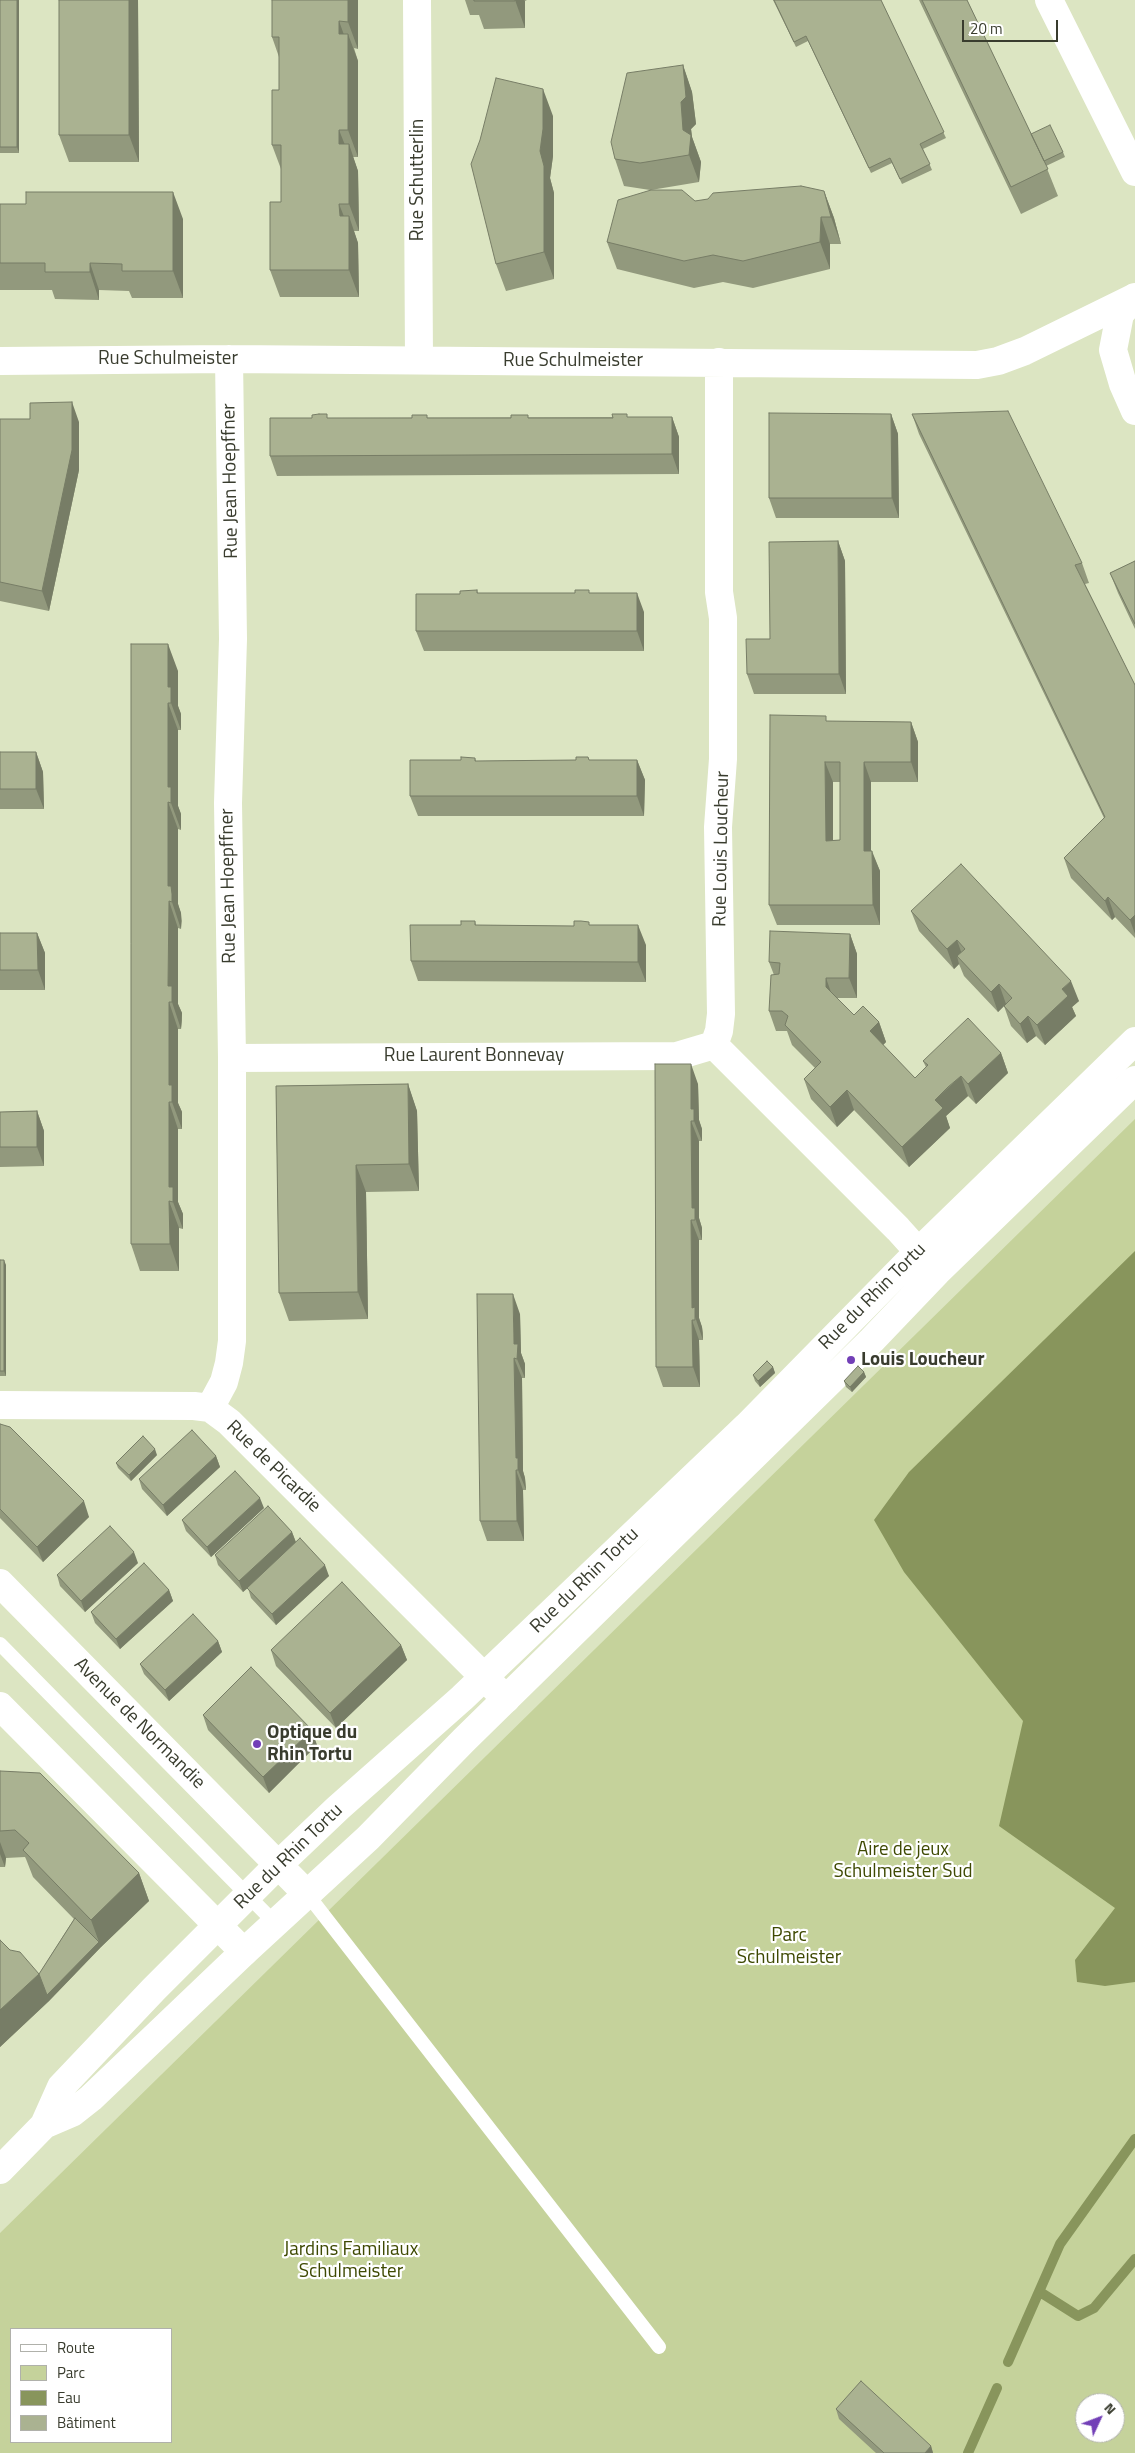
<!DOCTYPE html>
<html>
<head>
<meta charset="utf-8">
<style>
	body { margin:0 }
	#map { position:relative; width:1135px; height:2453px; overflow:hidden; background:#dce5c2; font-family:"Titillium Web",sans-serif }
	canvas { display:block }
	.legend { position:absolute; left:10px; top:2328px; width:162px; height:115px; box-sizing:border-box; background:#fff; border:1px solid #b0b1ab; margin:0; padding:6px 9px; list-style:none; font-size:15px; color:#393c2e }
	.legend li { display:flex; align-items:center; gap:10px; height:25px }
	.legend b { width:25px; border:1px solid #b0b1ab }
	.north { position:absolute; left:1075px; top:2393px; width:50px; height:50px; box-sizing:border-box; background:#fff; border:1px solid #b0b1ab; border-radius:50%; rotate:47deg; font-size:14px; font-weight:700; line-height:20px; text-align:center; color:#393c2e }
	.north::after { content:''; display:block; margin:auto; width:18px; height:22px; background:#723fb7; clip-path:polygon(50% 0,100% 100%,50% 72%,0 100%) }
	.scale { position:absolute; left:962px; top:20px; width:96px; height:22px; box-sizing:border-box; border:2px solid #393c2e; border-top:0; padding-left:6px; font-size:15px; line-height:18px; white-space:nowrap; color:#393c2e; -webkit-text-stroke:4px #fff; paint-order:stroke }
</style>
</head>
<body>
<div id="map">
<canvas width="1135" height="2453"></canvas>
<ul class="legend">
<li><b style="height:6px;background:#fff"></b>Route</li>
<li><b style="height:14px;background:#c5d29b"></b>Parc</li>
<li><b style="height:14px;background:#88955c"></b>Eau</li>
<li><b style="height:14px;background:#aab291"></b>Bâtiment</li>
</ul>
<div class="north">N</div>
<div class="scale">20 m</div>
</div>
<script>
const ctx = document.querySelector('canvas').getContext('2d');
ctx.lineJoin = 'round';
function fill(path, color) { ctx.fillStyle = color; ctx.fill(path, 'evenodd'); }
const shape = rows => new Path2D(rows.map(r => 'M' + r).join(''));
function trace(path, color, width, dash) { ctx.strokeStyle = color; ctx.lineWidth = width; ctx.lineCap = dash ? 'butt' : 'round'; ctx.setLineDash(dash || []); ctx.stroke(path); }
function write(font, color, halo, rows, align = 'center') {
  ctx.font = font + ' "Titillium Web",sans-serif'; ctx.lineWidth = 4.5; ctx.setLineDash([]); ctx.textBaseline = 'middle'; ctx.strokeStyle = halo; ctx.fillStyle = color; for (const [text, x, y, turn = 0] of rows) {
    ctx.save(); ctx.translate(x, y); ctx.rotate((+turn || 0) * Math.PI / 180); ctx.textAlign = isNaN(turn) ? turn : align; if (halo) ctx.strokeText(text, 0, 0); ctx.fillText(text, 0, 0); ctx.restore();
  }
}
fill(shape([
	[1135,1119,1135,2453,0,2453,0,2233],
	[11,2329,171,2329,171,2442,11,2442],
	[1085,2403,1115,2403,1115,2433,1085,2433]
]), '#c5d29b');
fill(shape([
	[1135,1251,1135,1982,1105,1986,1077,1982,1075,1960,1115,1908,999,1826,1023,1721,904,1572,874,1520,909,1472]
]), '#88955c');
trace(shape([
	[1040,2292,1078,2316,1094,2308,1135,2259],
	[1008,2362,1060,2244,1135,2139],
	[968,2453,997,2388]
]), '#88955c', 10);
trace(shape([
	[0,1644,275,1923],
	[308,1895,659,2347]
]), '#fff', 14);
trace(shape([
	[417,0,419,360],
	[0,361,229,359,977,365,998,361,1025,351,1131,299],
	[719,362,719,592,723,618,723,759,718,827,721,1014,719,1031,714,1045,898,1229,934,1269],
	[232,1058,677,1056,714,1045],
	[0,1405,194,1406,210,1408,229,1422,506,1699],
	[210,1408,224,1382,229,1363,232,1341,232,1058,228,803,233,639,229,359],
	[0,1583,308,1895],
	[0,1706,244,1952]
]), '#fff', 28);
trace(shape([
	[1049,0,1135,172],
	[1135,297,1120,314,1113,350,1123,384,1135,411],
	[44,2125,61,2087,154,1989,278,1865,338,1808,462,1698,747,1426,919,1251,1135,1041],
	[0,2170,44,2125,72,2113,91,2098,244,1952,368,1838,464,1740,872,1340,937,1272,1135,1080]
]), '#fff', 28);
fill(shape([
	[0,0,19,153,0,153],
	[59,0,138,0,139,162,69,162,59,135],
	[272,0,358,0,358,49,354,48,358,61,358,157,353,157,358,171,359,231,354,231,358,243,359,297,280,297,270,270,281,202,281,169,272,145,279,90,279,57,272,37],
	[465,0,527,0,525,1,525,28,484,29,479,15,470,15],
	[773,0,881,0,946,138,923,149,932,170,902,184,892,163,871,173,808,41,796,47],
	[919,0,967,0,1031,134,1063,152,1065,157,1046,166,1058,196,1021,214],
	[683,65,692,92,696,124,691,129,692,137,701,162,699,182,651,190,695,201,824,191,834,218,841,244,830,244,830,269,753,288,723,282,694,288,617,269,607,242,650,190,624,186,615,159],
	[553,116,553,156,550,178,554,193,554,279,506,291,496,264],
	[0,204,183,219,183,298,132,298,129,291,99,290,99,300,55,299,52,290,0,290],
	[891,414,898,434,899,518,776,518,769,498],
	[912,414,1082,563,1089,583,1085,584,1135,685,1135,938,1115,917,1112,920,1071,878,1064,858,1104,818,919,434],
	[672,417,679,437,679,474,277,476,270,456,312,418],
	[0,419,79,422,79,470,49,611,0,601],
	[838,541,845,561,846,694,754,694,747,674],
	[1135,561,1135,629,1118,593,1110,573],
	[477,590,478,593,590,593,644,612,644,651,424,651,416,631,460,594],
	[131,644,178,671,178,706,181,714,181,730,178,730,178,806,181,814,181,830,178,829,178,904,181,913,182,921,181,929,178,928,178,1004,182,1013,182,1021,181,1029,178,1029,178,1103,182,1112,182,1129,178,1129,178,1202,183,1214,183,1229,179,1228,179,1271,140,1271,131,1244],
	[828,721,911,722,918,742,918,782,871,782,871,851,880,871,880,925,777,925,769,905],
	[833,782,840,782,840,840,833,840],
	[0,752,36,752,43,772,44,809,0,809],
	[588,757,589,760,637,760,645,780,644,816,418,816,410,796,461,760,475,758,476,761,576,760],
	[911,911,1079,1001,1072,1007,1076,1016,1045,1045,1036,1036,1027,1043,1011,1026,1004,1006,998,1012,964,976,959,964,954,969,919,931],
	[475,921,476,925,574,926,590,925,646,945,646,982,418,981,411,961,461,925],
	[0,933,37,933,45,953,45,990,0,990],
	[850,934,857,954,857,998,837,998,854,1015,879,1022,886,1042,883,1045,915,1078,926,1067,923,1061,1001,1053,1008,1073,976,1104,968,1096,956,1107,946,1116,950,1128,909,1167,854,1110,837,1127,811,1099,804,1079,815,1068,792,1045,787,1031,776,1031,769,1011,774,975,769,962],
	[655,1064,698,1084,699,1120,702,1129,702,1141,699,1141,699,1218,702,1228,702,1240,699,1240,699,1318,702,1327,703,1333,703,1340,699,1340,700,1387,663,1387,656,1367],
	[408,1084,417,1111,419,1191,366,1192,368,1319,289,1321,279,1293,276,1086],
	[37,1111,44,1131,44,1166,0,1167,0,1112],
	[0,1260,6,1265,6,1376,0,1376],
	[520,1314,521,1353,525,1364,525,1378,522,1378,523,1471,525,1478,526,1490,523,1490,524,1541,487,1541,480,1521],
	[773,1367,775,1373,760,1387,755,1381,753,1375],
	[864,1372,866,1377,852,1392,846,1387,844,1381],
	[0,1424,89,1517,43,1562,0,1518],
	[157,1455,131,1481,118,1468,116,1463],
	[216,1456,220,1467,167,1516,142,1489,139,1479],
	[264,1508,211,1557,186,1531,182,1520],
	[292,1532,296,1542,329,1576,276,1625,251,1598,248,1588,243,1592,218,1565,215,1555],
	[138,1563,85,1612,60,1586,57,1575],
	[169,1590,173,1601,120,1649,95,1623,91,1612],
	[218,1641,222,1652,169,1701,144,1674,140,1664],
	[401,1645,407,1660,336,1728,276,1666,271,1650],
	[203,1715,317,1745,269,1793,208,1730],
	[0,1771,139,1873,149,1901,101,1947,49,2001,0,2047,0,1940,10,1950,39,1974,74,1919,33,1877,26,1859,25,1857,6,1858,5,1867,0,1867],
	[836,2409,931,2446,933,2453,876,2453,839,2419]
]), '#92997d');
fill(shape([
	[17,0,19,0,19,153,17,147],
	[129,0,138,0,139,162,129,135],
	[348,0,358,0,358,49,348,22],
	[515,0,524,0,525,1,525,28],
	[339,21,348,46,348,34,358,61,358,157,348,130,339,34],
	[683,65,692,92,696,124,691,129,692,137,701,162,699,182,689,155,683,130,681,102],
	[543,89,553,116,553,156,550,178,554,193,554,279,544,252,540,151],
	[339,130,349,155,349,144,358,171,359,231,349,204,339,144],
	[824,191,834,218,841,244,831,217],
	[173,192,183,219,183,298,173,271],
	[339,204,349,229,349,216,358,243,359,297,349,270,340,216],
	[821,217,830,244,830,269,820,242],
	[90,263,99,290,99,300,90,272],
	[72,402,79,422,79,470,49,611,42,591],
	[891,414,898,434,899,518,892,498],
	[672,417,679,437,679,474,672,454],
	[838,541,845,561,846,694,839,674],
	[637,593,644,612,644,651,637,631],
	[168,644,178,671,178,706,181,714,181,730,171,703,168,687],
	[168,703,178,730,178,806,181,814,181,830,171,803,168,787],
	[911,722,918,742,918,782,911,762],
	[36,752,43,772,44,809,36,789],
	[637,760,645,780,644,816,637,796],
	[825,762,833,782,833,860,826,841],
	[864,762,871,782,871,871,864,851],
	[168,802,178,829,178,904,181,913,181,929,172,902,168,886],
	[872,851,880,871,880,925,873,905],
	[1108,897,1115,917,1112,920,1105,901],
	[169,901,178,928,178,1004,182,1013,181,1029,172,1002,168,986],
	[1135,915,1135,934,1130,920],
	[638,925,646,945,646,982,638,962],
	[37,933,45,953,45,990,38,970],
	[850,934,857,954,857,998,849,978],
	[957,940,964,960,957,956,959,964,954,969,947,949],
	[826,978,833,998,826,987],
	[1071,981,1079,1001,1072,1007,1076,1016,1045,1045,1037,1025,1062,989],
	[999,984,1006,1004,998,1012,991,992],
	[169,1002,178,1029,178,1103,182,1112,182,1129,172,1102,169,1085],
	[1028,1016,1036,1036,1027,1043,1020,1024],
	[879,1022,886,1042,877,1051,870,1031],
	[1001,1053,1008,1073,976,1104,968,1084],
	[691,1064,698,1084,699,1120,702,1129,702,1141,694,1121,691,1109],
	[961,1076,968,1096,946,1116,950,1128,909,1167,902,1147,935,1100],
	[408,1084,417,1111,419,1191,409,1164],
	[847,1090,854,1110,837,1127,830,1107],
	[169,1102,178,1129,178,1202,183,1214,183,1229,173,1202,169,1187],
	[37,1111,44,1131,44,1166,37,1147],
	[691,1121,699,1141,699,1218,702,1228,702,1240,692,1208],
	[356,1165,366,1192,368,1319,358,1292],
	[169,1201,179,1228,179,1271,170,1244],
	[691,1220,699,1240,699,1318,702,1327,703,1340,692,1308],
	[4,1260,6,1265,6,1376,4,1371],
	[513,1294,520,1314,521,1353,525,1364,525,1378,517,1359,514,1344],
	[692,1320,699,1340,700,1387,693,1367],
	[514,1358,522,1378,523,1471,525,1478,526,1490,518,1470,516,1458],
	[773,1367,775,1373,760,1387,758,1381],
	[864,1372,866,1377,852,1392,850,1387],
	[155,1449,157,1455,131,1481,129,1475],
	[216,1456,220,1467,167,1516,163,1505],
	[516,1470,523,1490,524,1541,517,1521],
	[260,1498,264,1508,211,1557,207,1547],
	[84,1501,89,1517,43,1562,37,1547],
	[292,1532,296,1543,243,1592,239,1581],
	[134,1552,138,1563,85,1612,81,1601],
	[325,1565,329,1576,276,1625,272,1614],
	[169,1590,173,1601,120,1649,116,1639],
	[218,1641,222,1652,169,1701,165,1690],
	[401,1645,407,1660,336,1728,330,1713],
	[312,1730,317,1745,269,1793,263,1777],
	[0,1842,6,1858,5,1867,0,1854],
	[139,1873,149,1901,101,1947,49,2001,0,2047,0,2010,39,1974,99,1942,91,1920],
	[931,2446,933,2453,925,2453]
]), '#777d66');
const building = shape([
	[0,0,17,0,17,147,0,147,0,0],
	[59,0,129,0,129,135,59,135,59,0],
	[272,0,348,0,348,22,339,21,339,34,348,34,348,130,339,130,339,144,349,144,349,204,339,204,340,216,349,216,349,270,270,270,270,202,281,202,281,145,272,145,272,90,279,90,279,37,272,37,272,0],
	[474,0,515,0,515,1,474,1,474,0],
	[774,0,881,0,944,132,920,144,930,164,900,179,890,158,869,168,806,36,794,42,774,0],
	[922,0,967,0,1048,169,1011,187,922,0],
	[683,65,686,97,681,102,683,130,691,135,689,155,640,163,615,159,611,142,627,73,683,65],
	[496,78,543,89,543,129,540,151,544,166,544,252,496,264,471,164,480,140,496,78],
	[1050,125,1063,152,1044,161,1031,134,1050,125],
	[801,186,824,191,831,217,821,217,820,242,743,261,713,255,684,261,607,242,618,200,651,190,682,190,695,201,708,199,713,193,801,186],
	[26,192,173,192,173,271,122,271,122,264,90,263,90,272,45,272,45,263,0,263,0,204,26,204,26,192],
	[72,402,72,450,42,591,0,582,0,419,30,419,30,403,72,402],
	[1008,411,1082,563,1075,565,1135,685,1135,915,1130,920,1108,897,1105,901,1064,858,1105,817,912,414,1008,411],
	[769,413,891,414,892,498,769,498,769,413],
	[319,414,327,414,327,418,412,418,412,415,427,415,427,418,511,418,511,415,528,415,528,418,613,418,612,414,627,414,627,417,672,417,672,454,270,456,270,418,312,418,312,415,319,414],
	[838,541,839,674,747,674,746,639,770,639,769,542,838,541],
	[1135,561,1135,624,1110,573,1135,561],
	[477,590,477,593,575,593,575,590,589,590,589,593,637,593,637,631,416,631,416,594,460,594,460,591,477,590],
	[131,644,168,644,168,687,171,687,171,703,168,703,168,787,171,787,171,803,168,802,168,886,171,886,172,894,172,902,169,901,168,986,172,986,172,1002,169,1002,169,1085,172,1085,172,1102,169,1102,169,1187,173,1187,173,1202,169,1201,170,1244,131,1244,131,644],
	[770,715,826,716,826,721,911,722,911,762,864,762,864,851,872,851,873,905,769,905,770,715],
	[825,762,840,762,840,840,826,841,825,762],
	[0,752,36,752,36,789,0,789,0,752],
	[461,757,475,758,475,761,576,760,576,757,588,757,589,760,637,760,637,796,410,796,410,760,461,760,461,757],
	[961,864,1071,981,1062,989,1068,996,1037,1025,1028,1016,1020,1024,1004,1006,1012,998,999,984,991,992,957,956,965,949,957,940,947,949,911,911,961,864],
	[461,921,475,921,475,925,574,926,574,921,581,921,589,922,589,925,638,925,638,962,411,961,410,925,461,925,461,921],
	[770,931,850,934,849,978,826,978,826,987,854,1015,863,1006,879,1022,870,1031,915,1078,928,1065,923,1061,968,1018,1001,1053,968,1084,961,1076,948,1087,935,1100,943,1108,902,1147,847,1090,830,1107,804,1079,821,1062,785,1025,788,1016,782,1011,769,1011,771,975,779,974,780,963,769,962,770,931],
	[0,933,37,933,38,970,0,970,0,933],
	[655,1064,691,1064,691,1109,694,1109,694,1121,691,1121,692,1208,695,1208,695,1220,691,1220,692,1308,695,1307,695,1320,692,1320,693,1367,656,1367,655,1064],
	[408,1084,409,1164,356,1165,358,1292,279,1293,276,1086,408,1084],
	[37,1111,37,1147,0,1147,0,1112,37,1111],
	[0,1260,4,1260,4,1371,0,1371,0,1260],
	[477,1294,513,1294,514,1344,518,1344,517,1359,514,1358,516,1458,518,1458,518,1470,516,1470,517,1521,480,1521,477,1294],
	[767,1361,773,1367,758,1381,753,1375,767,1361],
	[858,1366,864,1372,850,1387,844,1381,858,1366],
	[0,1424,10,1427,84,1501,37,1547,0,1509,0,1424],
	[192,1430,216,1456,163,1505,139,1479,192,1430],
	[143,1436,155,1449,129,1475,116,1463,143,1436],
	[235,1471,260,1498,207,1547,182,1520,235,1471],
	[268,1506,292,1532,239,1581,215,1555,268,1506],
	[110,1526,134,1552,81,1601,57,1575,110,1526],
	[300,1538,325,1565,272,1614,247,1588,300,1538],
	[144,1563,169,1590,116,1639,91,1612,144,1563],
	[342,1582,401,1645,330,1713,271,1650,342,1582],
	[193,1614,218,1641,165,1690,140,1664,193,1614],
	[251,1667,312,1730,263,1777,203,1715,251,1667],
	[0,1771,40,1773,139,1873,91,1920,23,1850,29,1843,15,1830,0,1831,0,1771],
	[75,1918,99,1942,47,1995,39,1974,75,1918],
	[0,1940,10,1950,20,1952,39,1974,0,2010,0,1940],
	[861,2381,931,2446,925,2453,884,2453,836,2409,861,2381]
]);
fill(building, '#aab291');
trace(building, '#777d66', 1);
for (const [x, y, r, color] of [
	[851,1360,5,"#723fb7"],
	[257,1744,5,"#723fb7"]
]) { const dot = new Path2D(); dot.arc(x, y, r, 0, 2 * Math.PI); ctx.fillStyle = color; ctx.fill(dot); trace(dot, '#fff', 2); }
write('19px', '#393c2e', '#fff', [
	["Rue Schutterlin",418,180,-90],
	["Rue Schulmeister",168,359],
	["Rue Schulmeister",573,361],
	["Rue Jean Hoepffner",231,481,-91],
	["Rue Louis Loucheur",722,849,-89],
	["Rue Jean Hoepffner",229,886,-91],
	["Rue Laurent Bonnevay",474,1056],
	["Rue du Rhin Tortu",873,1297,-45],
	["Rue de Picardie",273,1467,44],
	["Rue du Rhin Tortu",585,1581,-44],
	["Avenue de Normandie",139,1724,45],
	["Rue du Rhin Tortu",289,1857,-44]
]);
write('bold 19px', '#393c2e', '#fff', [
	["Louis Loucheur",861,1360],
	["Optique du",267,1733],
	["Rhin Tortu",267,1755]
], 'left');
write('19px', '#3e4902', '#fff', [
	["Aire de jeux",903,1850],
	["Schulmeister Sud",903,1872],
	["Parc",789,1936],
	["Schulmeister",789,1958],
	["Jardins Familiaux",351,2250],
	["Schulmeister",351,2272]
]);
</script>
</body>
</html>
